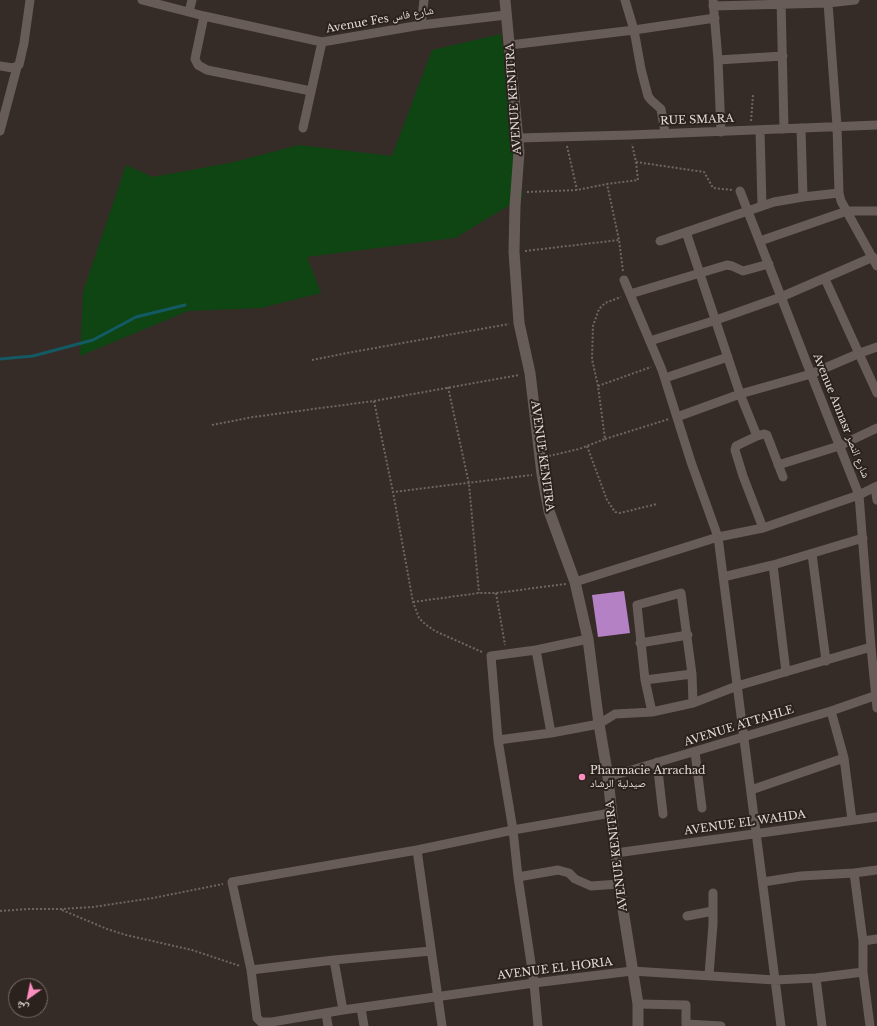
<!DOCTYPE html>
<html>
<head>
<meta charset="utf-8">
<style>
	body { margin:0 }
	#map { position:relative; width:877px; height:1026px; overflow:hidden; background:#362c27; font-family:"Libre Baskerville","Noto Naskh Arabic",serif }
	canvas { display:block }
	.north { position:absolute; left:8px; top:978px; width:40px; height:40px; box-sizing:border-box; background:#2c221d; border:1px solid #756c68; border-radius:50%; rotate:213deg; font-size:11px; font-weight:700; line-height:16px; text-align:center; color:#e2dbd8 }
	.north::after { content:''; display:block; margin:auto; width:14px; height:18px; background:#fd8ec0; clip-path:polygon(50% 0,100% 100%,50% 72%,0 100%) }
</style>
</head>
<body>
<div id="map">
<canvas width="877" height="1026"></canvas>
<div class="north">ش</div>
</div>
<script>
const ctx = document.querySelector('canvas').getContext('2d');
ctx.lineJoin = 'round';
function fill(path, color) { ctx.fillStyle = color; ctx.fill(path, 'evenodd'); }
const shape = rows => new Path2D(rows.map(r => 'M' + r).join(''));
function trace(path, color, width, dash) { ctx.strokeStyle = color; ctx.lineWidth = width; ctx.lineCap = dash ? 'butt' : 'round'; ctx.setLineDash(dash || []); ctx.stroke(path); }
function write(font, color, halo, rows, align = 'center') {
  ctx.font = font + ' "Libre Baskerville","Noto Naskh Arabic",serif'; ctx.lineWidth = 4; ctx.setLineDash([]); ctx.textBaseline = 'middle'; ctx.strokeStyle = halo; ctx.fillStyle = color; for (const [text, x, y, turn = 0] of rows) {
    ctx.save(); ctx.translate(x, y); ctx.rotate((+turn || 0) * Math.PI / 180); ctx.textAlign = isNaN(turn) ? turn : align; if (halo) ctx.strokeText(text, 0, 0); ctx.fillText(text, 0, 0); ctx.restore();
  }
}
fill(shape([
	[501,34,523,197,455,238,307,257,321,293,261,308,188,311,80,356,83,292,126,165,153,177,234,162,299,145,392,156,432,50]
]), '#0e4513');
trace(shape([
	[0,359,33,356,93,340,136,317,185,305]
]), '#145a65', 3);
fill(shape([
	[624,591,630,633,598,637,592,595]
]), '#b581c5');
trace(shape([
	[751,121,753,95],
	[567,146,577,190],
	[636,162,704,172,713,188,732,190],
	[527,192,577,190,607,184],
	[525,251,619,240],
	[623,271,619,240,607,184,638,180,636,162,632,144],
	[312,360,347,353,509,324],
	[598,386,651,367],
	[448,387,469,484,479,593],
	[374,401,393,492],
	[212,425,253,417,374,401,519,375],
	[605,439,669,419],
	[587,446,607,500,615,512,620,513,657,504],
	[549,456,579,449,605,439,598,386,592,359,593,326,599,309,605,303,621,297],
	[496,593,505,645],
	[413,602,479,593,496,593,566,584],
	[482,652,435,631,425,624,419,618,413,602,393,492,532,475],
	[62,910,107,929,126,935,192,950,240,966],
	[0,911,28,909,60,909,93,907,153,898,223,884]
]), '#6f6662', 2, [2, 2]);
trace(shape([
	[142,0,204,16,322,42,421,25,506,15],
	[625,0,634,30,641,69,648,96,651,100,661,109,665,133],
	[713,0,718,60,721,132],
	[781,0,784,129],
	[828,3,837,126,839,193,841,201,877,266],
	[713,6,828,3,855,0],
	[189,12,192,0],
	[204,16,195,59,198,65,207,70,311,91],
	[421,25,424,0],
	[510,45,634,30,715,18],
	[718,60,783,56],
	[0,66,13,68,19,65,24,43,30,0],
	[303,128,322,42],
	[801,128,803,197],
	[760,130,762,206],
	[0,131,17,67],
	[518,138,630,135,877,125],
	[740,191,811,374,859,495,871,647,877,708],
	[686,232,740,394,757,436],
	[660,241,774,202,803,197,839,193],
	[760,241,847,211,877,211],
	[825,279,877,393],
	[624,280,662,370,691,462,718,537,781,1026],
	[630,294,727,265,732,266,743,271,769,264],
	[650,341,716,320,781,297,873,257],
	[665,378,728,357],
	[677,417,740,394,811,374,860,353,877,347],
	[778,465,839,446,877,428],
	[875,487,877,500],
	[763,528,743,476,735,450,736,446,757,436,764,434,767,435,783,477],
	[812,554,826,661],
	[773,565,786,672],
	[723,577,773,565,863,538],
	[575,582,718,537,763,528,859,495,877,486],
	[640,643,688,635],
	[536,650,551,733],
	[645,680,692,674],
	[831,711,844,758,852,820],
	[652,712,645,680,637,605,681,593,692,674,693,703],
	[498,740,551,733,599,724,615,714,652,712,693,703,737,686,871,647],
	[695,752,702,808],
	[657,762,663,814],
	[608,777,831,711,877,695],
	[751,790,844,758],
	[611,813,513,830,417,850,232,882,251,970,257,1018,261,1022,272,1022,343,1010,534,983,632,971,775,980,816,978,863,972],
	[417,850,442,1026],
	[616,853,877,817],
	[518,877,558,870,569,873,575,879,591,886,619,884],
	[763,882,801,876,854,873],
	[687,916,713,911],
	[863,941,854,873,877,870],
	[334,960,343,1010],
	[251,970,334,960,431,951],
	[709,975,713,924,713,893],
	[816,978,822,1026],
	[638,1004,686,1005,686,1024,721,1026],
	[361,1008,364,1026],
	[326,1013,328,1026],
	[538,1026,534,983,518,877,513,830,498,740,491,656,536,650,588,639],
	[870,1026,863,972,863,941,877,939]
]), '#675c57', 9);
trace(shape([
	[505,0,519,152,515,206,514,252,519,323,530,373,542,474,549,511,575,582,588,639,599,724,608,777,619,884,638,1004,638,1026]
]), '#675c57', 11);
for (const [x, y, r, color] of [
	[582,777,4,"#fd8ec0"]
]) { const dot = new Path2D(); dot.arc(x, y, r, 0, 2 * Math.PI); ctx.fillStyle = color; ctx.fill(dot); trace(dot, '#2c221d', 1.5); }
write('11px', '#e2dbd8', '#2c221d', [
	["Avenue Fes شارع فاس",380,20,-10],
	["AVENUE KENITRA",514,99,-94],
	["RUE SMARA",697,120,-2],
	["Avenue Annasr شارع النصر",841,416,68],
	["AVENUE KENITRA",542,456,82],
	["AVENUE ATTAHLE",739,726,-17],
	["AVENUE EL WAHDA",745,823,-8],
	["AVENUE KENITRA",617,856,-97],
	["AVENUE EL HORIA",555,969,-7]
]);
write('11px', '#e2dbd8', '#2c221d', [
	["Pharmacie Arrachad",590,771],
	["صيدلية الرشاد",590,784]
], 'left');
</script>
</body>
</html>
